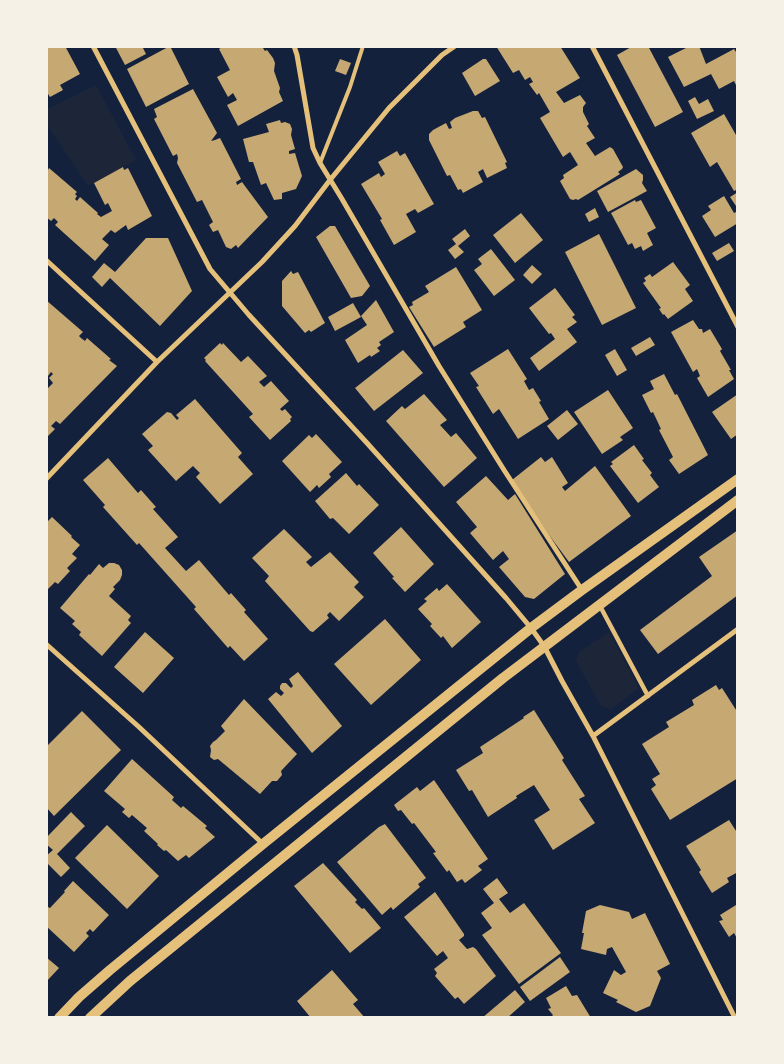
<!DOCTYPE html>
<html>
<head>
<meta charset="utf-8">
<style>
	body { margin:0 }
	#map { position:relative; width:784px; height:1064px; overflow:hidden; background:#14213d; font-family:"Sofia Sans Condensed",sans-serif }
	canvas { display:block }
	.frame { position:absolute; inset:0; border:48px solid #f6f1e7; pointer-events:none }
</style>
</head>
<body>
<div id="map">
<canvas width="784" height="1064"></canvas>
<div class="frame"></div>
</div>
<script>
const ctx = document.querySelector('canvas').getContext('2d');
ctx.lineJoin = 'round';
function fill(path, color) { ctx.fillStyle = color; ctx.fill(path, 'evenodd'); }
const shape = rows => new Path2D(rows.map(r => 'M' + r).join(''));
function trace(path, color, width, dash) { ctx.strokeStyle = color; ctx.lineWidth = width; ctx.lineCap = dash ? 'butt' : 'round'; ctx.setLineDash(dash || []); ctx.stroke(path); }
fill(shape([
	[96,85,136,160,88,186,46,124,46,110],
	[609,632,639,688,611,709,601,706,576,661,579,652]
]), '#1d2539');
fill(shape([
	[46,46,65,46,80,74,60,85,63,90,50,97,46,91],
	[115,46,142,46,146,54,125,65],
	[170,46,189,84,146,107,127,69],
	[222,46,266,46,263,48,265,51,267,50,273,58,275,63,274,71,280,88,279,92,283,101,238,126,227,105,237,100,233,93,228,97,217,77,230,70,219,49,222,47],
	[496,46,560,46,580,78,556,92,564,103,580,95,586,103,583,107,583,112,589,124,587,126,595,138,586,143,595,156,610,147,613,149,623,167,622,169,618,172,620,174,578,200,576,199,573,200,570,199,560,181,564,178,563,175,578,165,570,152,563,157,540,118,550,112,539,93,537,95,529,84,533,82,530,77,525,80,519,70,513,73],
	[633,46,648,46,683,112,655,127,617,55],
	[690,46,699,46,706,64,734,49,738,55,738,84,736,85,734,81,719,89,711,74,684,87,668,57],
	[340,59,351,63,346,75,335,71],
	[483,59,486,59,500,81,475,96,462,73],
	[193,89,217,133,211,141,215,140,220,138,241,179,236,182,237,185,242,182,268,217,238,248,236,245,231,249,226,247,218,230,213,232,209,225,213,222,202,200,197,202,177,163,178,158,177,154,173,156,154,119,157,117,154,109],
	[695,97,699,104,708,99,714,111,697,119,688,101],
	[473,111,478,111,482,118,485,117,507,162,505,163,507,168,487,178,483,169,478,172,483,182,463,193,461,189,458,190,450,175,447,176,429,140,429,134,433,130,446,123,449,129,452,128,450,122,455,118],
	[724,114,736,135,737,134,738,135,738,189,734,191,717,162,710,167,691,133],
	[280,120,281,123,285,122,290,124,292,129,291,135,295,149,289,151,289,154,295,153,302,176,296,189,282,193,282,199,274,200,266,183,261,185,253,162,249,162,243,139,269,132,266,124],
	[397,151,400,156,405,153,434,204,418,213,415,209,406,214,416,232,394,245,380,220,382,219,361,184,379,173,381,177,385,174,378,162],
	[123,167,124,170,128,168,152,216,128,230,126,225,115,233,111,230,102,239,109,245,95,261,55,225,58,222,54,218,51,221,46,217,46,168,48,170,49,168,77,192,75,194,77,196,75,199,77,201,80,197,98,213,97,214,101,217,112,211,108,203,105,205,94,183],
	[636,169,643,175,643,180,642,183,647,191,608,212,597,191],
	[738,192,738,209,730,197],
	[724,196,734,213,738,211,738,223,715,237,702,216,711,210,708,206],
	[635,200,636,202,641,200,656,228,647,233,653,245,643,251,641,246,635,249,632,243,628,245,611,213],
	[595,208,599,217,589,222,585,214],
	[521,213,543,240,515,263,493,235],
	[330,226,335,226,370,286,362,296,351,298,316,237],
	[465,229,470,236,458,246,464,252,455,259,448,250,456,244,452,239],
	[599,234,636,308,602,325,565,252],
	[146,238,168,238,192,291,160,326,110,278,102,287,92,277,104,263,115,272],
	[729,243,734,251,717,261,712,253],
	[491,249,515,280,494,296,474,270,482,264,478,259],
	[673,262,690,285,685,289,693,301,668,319,664,314,663,315,659,309,661,308,643,283,646,281,644,278,650,274,652,277],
	[532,265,542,274,532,284,523,275],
	[456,267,482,310,463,322,466,327,434,347,409,307,413,305,412,302,429,292,425,286],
	[291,271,293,274,298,272,325,323,311,332,309,330,305,333,282,306,282,281],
	[555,288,575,315,572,317,577,322,567,329,577,342,539,371,530,358,555,339,551,333,549,334,529,308],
	[46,300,83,332,79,336,81,338,85,341,87,338,111,359,109,360,117,366,60,424,56,421,51,426,55,429,46,438,46,390,53,383,49,378,53,374,51,372,48,376,46,374],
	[376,300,394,332,379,342,381,345,377,348,380,351,371,357,370,355,358,363,345,340,367,325,361,316],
	[353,303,361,317,335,331,328,317],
	[693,320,699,329,702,329,703,333,710,329,722,349,720,351,731,370,729,370,734,379,708,397,697,378,700,376,697,369,693,372,671,332],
	[650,337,655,345,636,356,631,348],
	[220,343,222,345,223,343,241,362,248,356,267,376,259,382,264,387,271,381,289,401,280,409,282,411,285,409,292,417,290,419,291,421,270,440,249,417,253,414,205,361,206,360,204,358],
	[508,349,527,379,524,381,529,390,533,388,541,401,539,402,549,419,518,439,499,409,493,414,476,387,479,386,470,373],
	[615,349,627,370,617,376,605,355],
	[403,350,423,373,374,411,355,388],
	[664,374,675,395,677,394,708,455,679,474,669,460,673,457,659,430,661,429,653,412,651,413,642,395,654,389,650,381],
	[608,390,633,428,620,437,623,440,602,454,574,412],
	[424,394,447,420,440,425,451,437,456,433,477,458,444,487,386,421,402,406,405,409],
	[738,394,738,434,731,439,712,412],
	[195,399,242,453,238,457,253,474,220,504,196,477,200,473,193,466,176,481,148,450,153,446,142,434,167,412,171,413,177,420,179,418,176,415],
	[567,410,578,424,558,440,547,426],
	[316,434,342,462,329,474,331,477,319,488,317,485,310,492,282,461,309,435,312,438],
	[634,445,644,459,642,460,652,473,650,475,659,487,638,503,610,466,613,464,611,462],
	[541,457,545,462,552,457,568,483,562,487,565,491,595,466,631,516,569,562,549,535,512,480],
	[108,458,138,493,141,490,156,507,153,509,178,537,165,548,186,571,199,560,229,595,231,593,246,610,244,612,268,639,244,661,230,646,228,648,194,609,196,607,139,543,137,545,103,507,105,505,83,480],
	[346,473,357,486,359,484,379,505,349,534,333,518,330,519,315,501],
	[486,476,508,500,515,494,565,574,534,599,525,597,499,567,509,559,503,551,493,560,470,533,477,527,456,502],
	[52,517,72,536,71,537,80,545,72,554,77,558,67,568,70,571,58,584,55,582,46,591,46,523],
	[401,527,434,564,405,592,392,578,394,577,373,553],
	[284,529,312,557,306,562,311,567,330,552,359,582,354,587,364,597,339,621,330,612,327,615,329,618,313,632,310,631,265,581,269,576,252,558],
	[738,530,738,595,658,654,640,630,712,576,699,557],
	[109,563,114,563,119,565,122,570,122,575,120,580,113,587,115,589,109,596,131,616,128,620,131,623,102,656,79,635,81,632,72,624,75,621,60,608,89,574,90,575,99,564,103,568],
	[447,584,481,622,452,648,443,636,441,638,430,626,432,624,418,609,427,601,424,599,437,588,439,591],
	[385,619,421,660,371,705,334,664],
	[145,632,174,658,143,693,114,667],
	[298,672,342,726,312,753,268,699,276,692,281,696,284,693,280,689,280,686,282,683,286,683,291,688,293,686,289,679],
	[716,685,719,690,722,688,738,713,738,778,670,820,651,789,656,785,652,779,660,774,642,744,669,727,666,722,694,705,692,700],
	[244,699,297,754,281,771,282,775,277,781,272,781,260,794,218,759,214,760,210,757,211,750,210,746,213,742,216,740,225,731,221,726],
	[534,710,564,758,562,760,585,796,579,799,595,823,553,850,534,820,550,810,534,785,516,796,517,798,488,817,472,790,469,791,456,770,483,753,480,747,524,718,523,717],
	[82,711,121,750,54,816,46,807,46,747],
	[132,759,174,797,172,800,181,808,183,806,207,826,205,828,215,837,189,858,186,855,178,861,166,850,164,851,157,845,158,844,144,831,147,828,132,815,129,818,122,812,125,809,104,791],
	[434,780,488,859,478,866,482,870,465,883,462,879,457,882,449,870,447,872,433,853,436,852,414,823,412,824,401,810,398,811,394,805,417,787,420,791],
	[71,812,85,826,57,854,70,868,61,877,46,862,46,856,53,850,46,844,46,838],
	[729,820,738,834,738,872,727,878,729,882,712,893,699,872,701,870,686,846],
	[385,824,426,878,418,884,420,887,393,910,391,907,382,915,337,862,379,827],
	[107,825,159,876,127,909,75,858],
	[323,863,357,900,355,902,362,909,364,908,381,928,350,953,294,886],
	[497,878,508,893,499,899,510,913,524,903,561,953,519,984,482,935,492,928,481,913,494,903,483,889],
	[73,881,109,915,93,932,90,929,86,933,89,936,74,952,46,926,46,909,48,907,50,908,65,892,64,891],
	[435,892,464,934,464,936,459,940,467,949,473,947,476,949,496,976,464,1004,458,997,455,999,435,976,437,973,434,969,448,958,443,951,437,956,404,917],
	[600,905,629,912,632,919,645,913,670,964,657,971,661,978,650,1006,636,1012,616,1002,618,1000,603,993,614,970,621,975,626,972,612,947,607,949,606,955,581,949,584,933,582,933,586,911],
	[736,905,738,907,738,940,734,933,729,937,719,921,723,920,720,915],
	[46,957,59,968,46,982],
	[560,957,570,972,530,1001,520,987],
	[332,970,358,1000,353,1004,365,1018,311,1018,297,1001],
	[566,986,572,996,577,995,591,1018,550,1018,553,1015,548,1009,551,1008,546,998],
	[515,990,525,1002,507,1018,482,1018]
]), '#c6a872');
trace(shape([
	[320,163,350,87,363,46]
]), '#e5c07b', 4);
trace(shape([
	[600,606,648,696]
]), '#e5c07b', 4.5);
trace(shape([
	[93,46,210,269,249,315,367,443,506,598,531,628,544,646,562,681,593,736,735,1018],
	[294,46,297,55,313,148,320,163,342,199,439,366,504,470,582,590],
	[592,46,738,327],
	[46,260,157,362],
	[46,479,157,362,262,262,295,226,330,180,389,108,442,55,455,46],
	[46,644,139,727,263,844],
	[593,736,738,629]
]), '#e5c07b', 5);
trace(shape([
	[59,1018,79,997,110,970,263,844,531,628,582,590,738,479],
	[90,1018,130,981,503,678,738,500]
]), '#e5c07b', 10);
</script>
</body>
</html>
